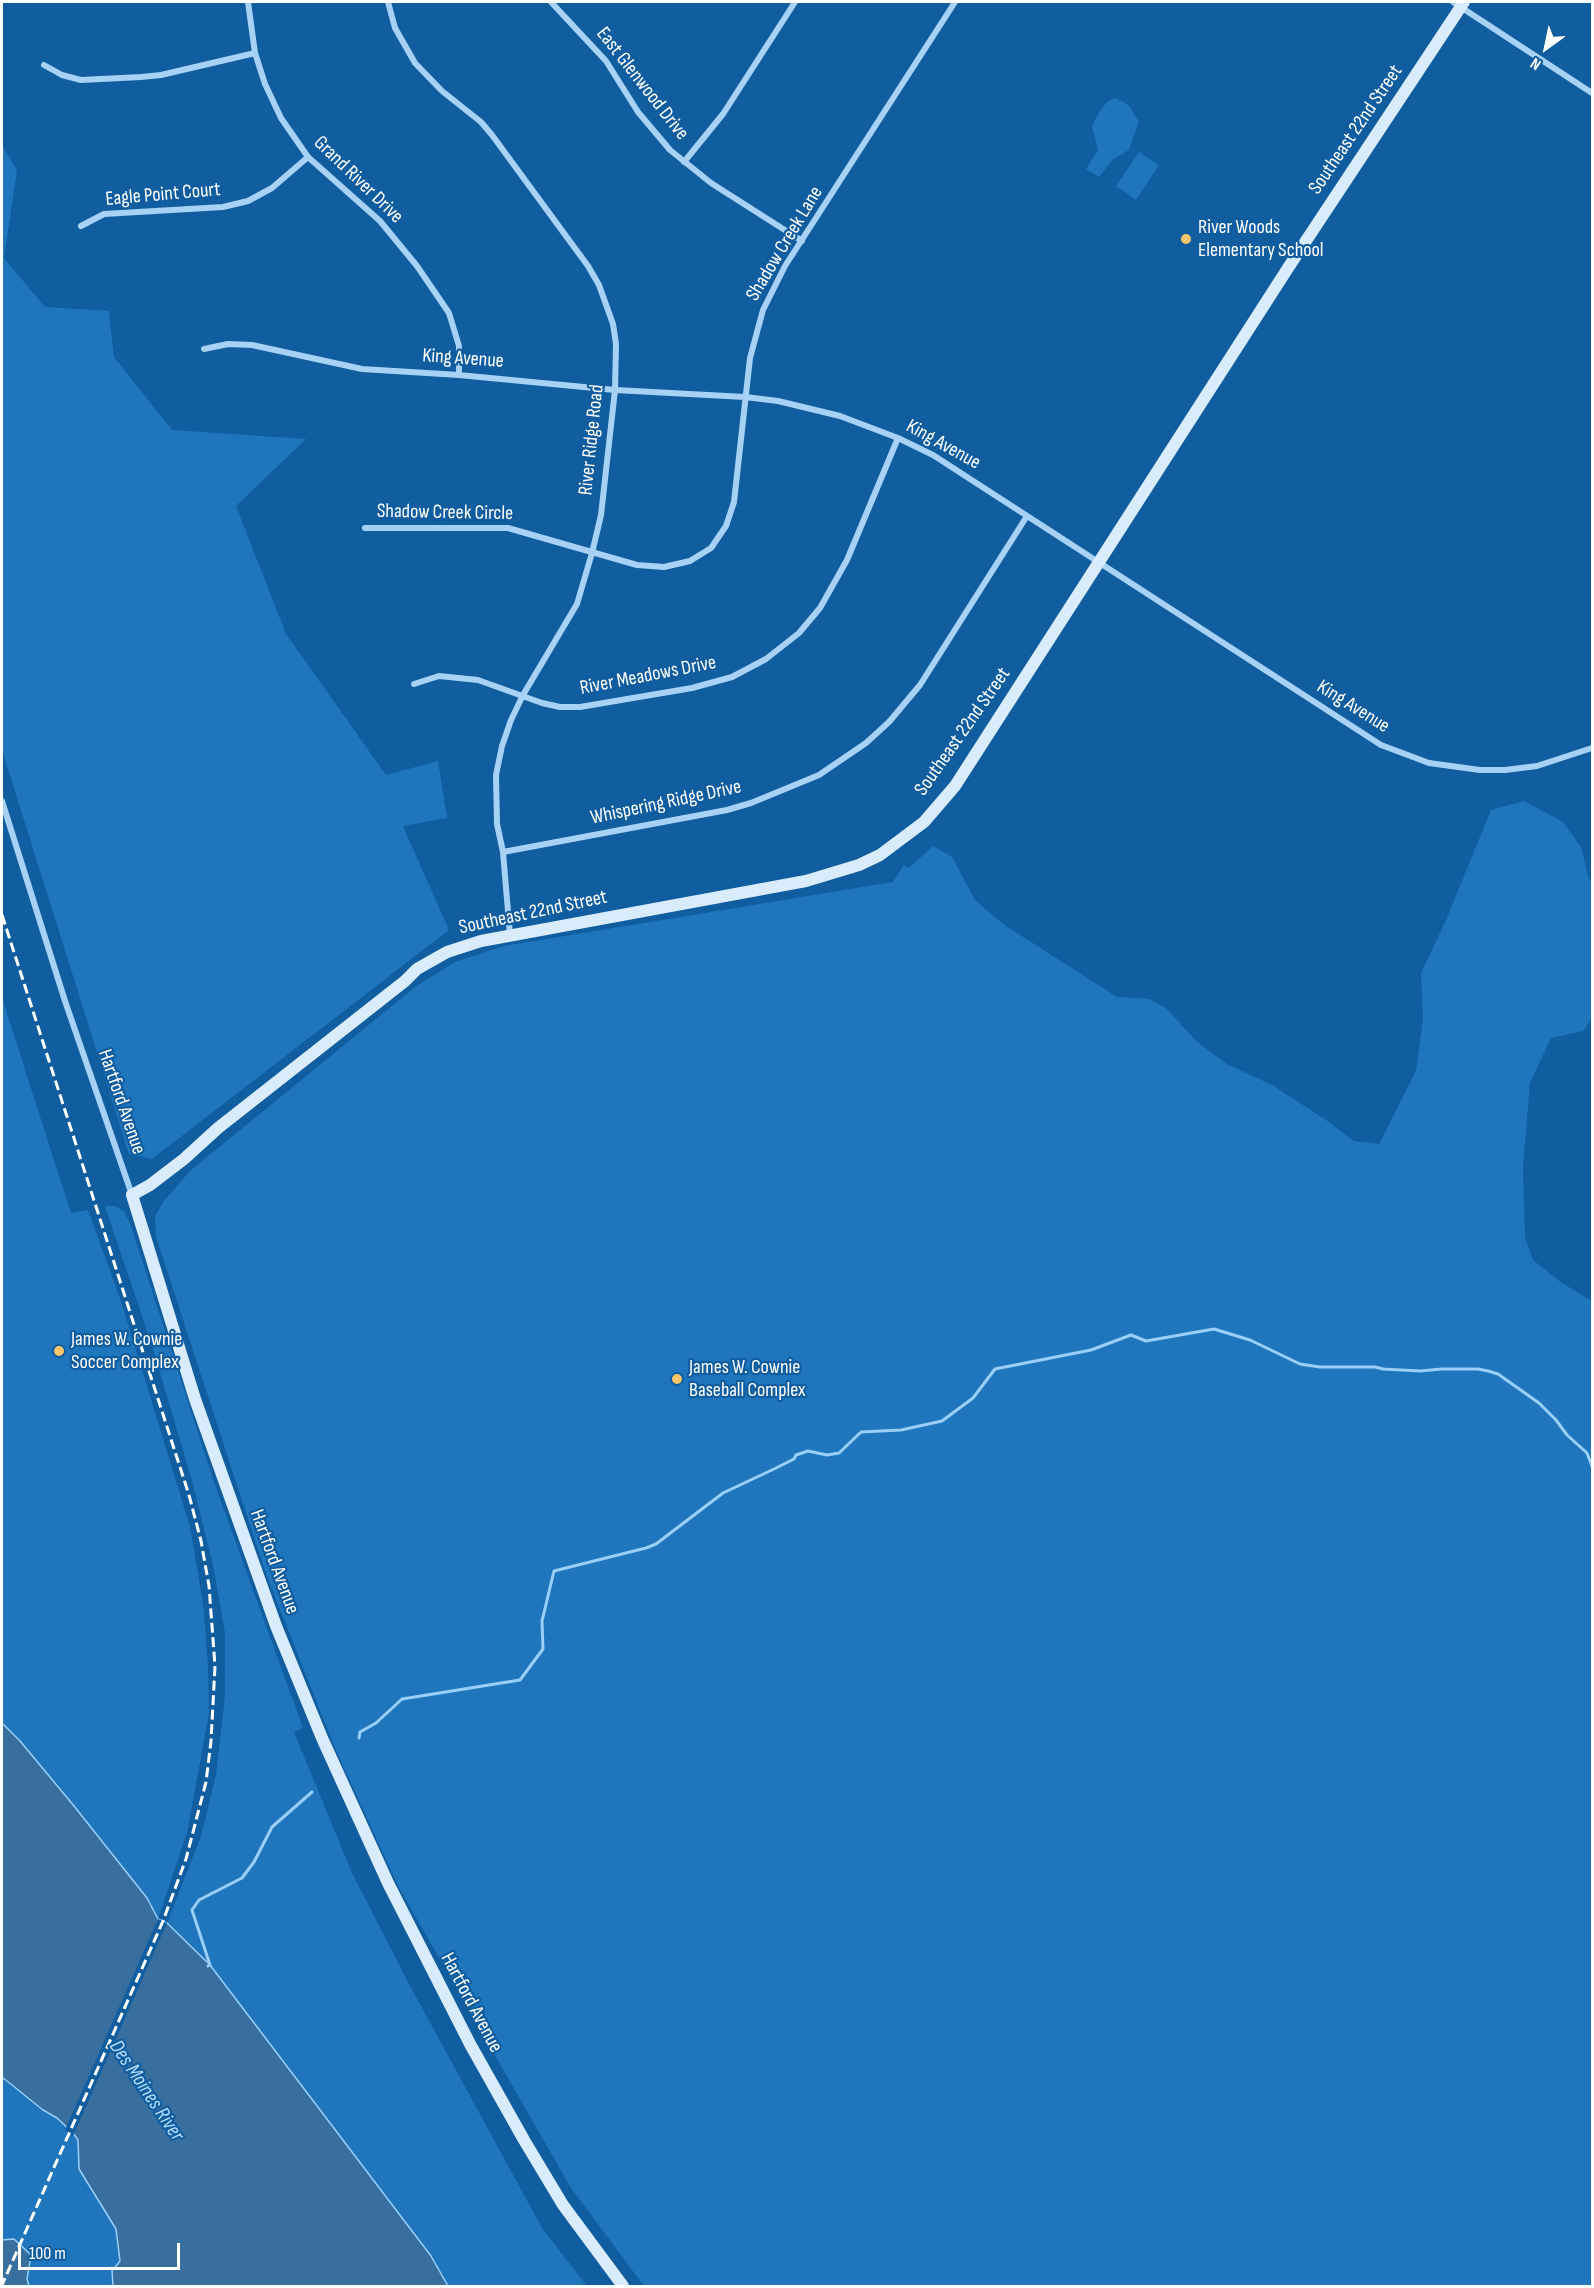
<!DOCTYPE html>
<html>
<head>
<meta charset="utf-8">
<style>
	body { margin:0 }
	#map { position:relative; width:1594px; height:2288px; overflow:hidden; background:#105da0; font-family:"Sofia Sans Condensed",sans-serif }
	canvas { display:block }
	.frame { position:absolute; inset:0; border:3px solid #fff; pointer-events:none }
	.north { position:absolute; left:1516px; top:18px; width:60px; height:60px; -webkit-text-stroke:4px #105da0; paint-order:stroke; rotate:213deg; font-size:16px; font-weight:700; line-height:24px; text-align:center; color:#fff }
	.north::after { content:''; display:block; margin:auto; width:21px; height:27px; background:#fff; clip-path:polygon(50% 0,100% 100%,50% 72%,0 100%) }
	.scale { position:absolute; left:18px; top:2243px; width:162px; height:27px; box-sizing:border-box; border:3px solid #fff; border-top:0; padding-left:8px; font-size:18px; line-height:21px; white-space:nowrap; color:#fff; -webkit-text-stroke:4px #105da0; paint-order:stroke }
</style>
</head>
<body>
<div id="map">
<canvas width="1594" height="2288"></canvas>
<div class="frame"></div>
<div class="north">N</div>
<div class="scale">100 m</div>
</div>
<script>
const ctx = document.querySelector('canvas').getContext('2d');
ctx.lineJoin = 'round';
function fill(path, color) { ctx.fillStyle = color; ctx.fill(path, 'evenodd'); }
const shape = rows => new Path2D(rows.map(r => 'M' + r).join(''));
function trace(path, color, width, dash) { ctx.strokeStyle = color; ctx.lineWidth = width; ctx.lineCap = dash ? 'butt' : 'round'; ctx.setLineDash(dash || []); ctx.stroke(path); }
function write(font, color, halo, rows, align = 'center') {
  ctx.font = font + ' "Sofia Sans Condensed",sans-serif'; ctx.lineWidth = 4.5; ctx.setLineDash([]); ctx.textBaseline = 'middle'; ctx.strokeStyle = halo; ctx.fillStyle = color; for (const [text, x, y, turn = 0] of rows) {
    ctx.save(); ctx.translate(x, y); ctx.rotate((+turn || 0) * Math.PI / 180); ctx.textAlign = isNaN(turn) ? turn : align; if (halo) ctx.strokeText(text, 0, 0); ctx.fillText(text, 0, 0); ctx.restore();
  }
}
fill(shape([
	[1115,98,1124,102,1130,107,1139,122,1129,150,1112,160,1099,177,1086,169,1098,150,1092,126,1098,114,1107,102],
	[2,145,17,170,4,258,45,307,109,311,114,357,172,430,306,439,236,506,286,634,386,775,438,761,447,818,403,826,449,930,152,1159,129,1154,2,750],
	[1139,152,1159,165,1136,200,1116,186],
	[1524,801,1563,822,1581,847,1588,876,1592,882,1592,1018,1583,1031,1551,1038,1530,1083,1523,1168,1525,1237,1533,1260,1562,1283,1592,1301,1592,2286,644,2286,571,2188,399,1888,334,1746,266,1574,156,1237,155,1216,164,1201,190,1171,415,987,455,962,504,946,893,882,904,865,909,868,933,846,952,857,975,900,1003,924,1117,997,1149,999,1167,1009,1196,1041,1227,1064,1272,1085,1326,1120,1354,1141,1379,1144,1416,1071,1423,1018,1421,973,1446,920,1491,810],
	[2,998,71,1213,88,1210,122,1304,190,1527,198,1573,204,1611,208,1668,209,1714,187,1833,158,1919,147,1898,74,1806,20,1741,2,1723],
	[105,1206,115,1206,124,1211,131,1226,214,1482,303,1728,294,1732,352,1873,409,1984,542,2228,587,2286,448,2286,431,2256,210,1965,167,1923,201,1836,216,1775,225,1696,225,1633,213,1565,192,1481,154,1352],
	[2,2077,43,2110,57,2118,73,2133,78,2140,79,2169,151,2286,23,2286,14,2239,2,2240]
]), '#1f76bd');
const water = shape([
	[2,1723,20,1741,74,1806,147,1898,158,1919,167,1923,210,1965,431,2256,448,2286,113,2286,112,2271,120,2261,116,2229,79,2169,78,2140,73,2133,57,2118,43,2110,2,2077,2,1723],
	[14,2239,31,2255,27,2279,29,2286,2,2286,2,2240,14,2239]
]);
fill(water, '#396f9f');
trace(water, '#99cff9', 1.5);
fill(shape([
	[158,1919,167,1923,73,2136,65,2130]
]), '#105da0');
trace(shape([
	[359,1738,360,1732,376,1723,402,1699,520,1680,543,1649,542,1621,554,1571,646,1548,656,1544,723,1493,774,1469,794,1459,796,1455,808,1451,827,1455,839,1453,861,1432,901,1430,942,1421,973,1398,995,1369,1091,1350,1131,1335,1146,1341,1214,1329,1250,1340,1300,1364,1320,1367,1375,1367,1383,1369,1420,1371,1442,1369,1478,1369,1488,1371,1498,1374,1539,1403,1556,1420,1567,1435,1587,1453,1592,1466],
	[208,1966,210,1965,192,1910,199,1900,242,1878,254,1862,272,1827,312,1792]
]), '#99cff9', 3);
trace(shape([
	[248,2,255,53,265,84,281,118,308,157,380,221,417,266,449,313,459,346,459,375],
	[388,2,395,28,415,63,442,91,481,122,492,135,588,266,599,285,613,324,616,344,615,390,601,515,592,553,577,604,523,695,511,720,502,746,496,775,497,824,503,852,510,935],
	[551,2,606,61,638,112,670,150,711,183,802,241],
	[1453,2,1592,93],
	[44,65,62,75,81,80,141,77,161,75,255,53],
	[684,162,723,114,795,2],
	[81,226,104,214,223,207,248,201,272,188,308,157],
	[204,349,228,344,252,345,362,369,459,375,615,390,745,397,778,401,840,416,898,438,933,455,1381,745,1429,763,1480,770,1505,770,1537,766,1592,748],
	[365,528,508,528,637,565,664,567,690,561,711,548,726,526,734,502,750,358,763,310,785,266,955,2],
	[414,684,439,676,478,680,542,703,560,707,580,707,692,688,732,677,766,659,799,633,820,608,847,560,898,438],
	[2,801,65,1001,132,1195],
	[503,852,727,810,751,803,819,775,866,743,889,722,920,685,1027,516]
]), '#a7d2f5', 6);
trace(shape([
	[623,2286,563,2205,524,2140,470,2044,388,1883,322,1738,276,1626,195,1399,132,1195,150,1185,184,1159,218,1128,405,981,417,969,447,952,481,941,806,881,859,865,880,855,924,822,955,786,1288,268,1464,2]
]), '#d8ecfe', 12);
trace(shape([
	[2,915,189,1495,201,1541,209,1586,215,1666,211,1741,206,1782,186,1859,163,1921,2,2285]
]), '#fff', 3, [10, 4.5]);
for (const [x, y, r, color] of [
	[1186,239,6,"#ffc66c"],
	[59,1351,6,"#ffc66c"],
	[677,1379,6,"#ffc66c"]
]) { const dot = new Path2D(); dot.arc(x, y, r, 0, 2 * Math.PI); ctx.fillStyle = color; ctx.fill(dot); trace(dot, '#105da0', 2); }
write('20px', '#fff', '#105da0', [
	["East Glenwood Drive",642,84,52],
	["Southeast 22nd Street",1356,130,-56],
	["Grand River Drive",358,180,44],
	["Eagle Point Court",163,195,-5],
	["Shadow Creek Lane",785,244,-59],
	["King Avenue",463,359,4],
	["River Ridge Road",592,440,-84],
	["King Avenue",943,445,29],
	["Shadow Creek Circle",445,513,1],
	["River Meadows Drive",648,676,-11],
	["King Avenue",1353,707,32],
	["Southeast 22nd Street",963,732,-55],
	["Whispering Ridge Drive",666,803,-12],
	["Southeast 22nd Street",533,913,-12],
	["Hartford Avenue",121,1102,71],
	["Hartford Avenue",274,1562,70],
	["Hartford Avenue",471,2003,62]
]);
write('20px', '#fff', '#105da0', [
	["River Woods",1198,228],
	["Elementary School",1198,251],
	["James W. Cownie",71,1340],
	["Soccer Complex",71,1363],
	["James W. Cownie",689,1368],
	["Baseball Complex",689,1391]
], 'left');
write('italic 21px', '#b4dcfc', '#105da0', [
	["Des Moines River",146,2091,56]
]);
</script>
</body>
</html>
